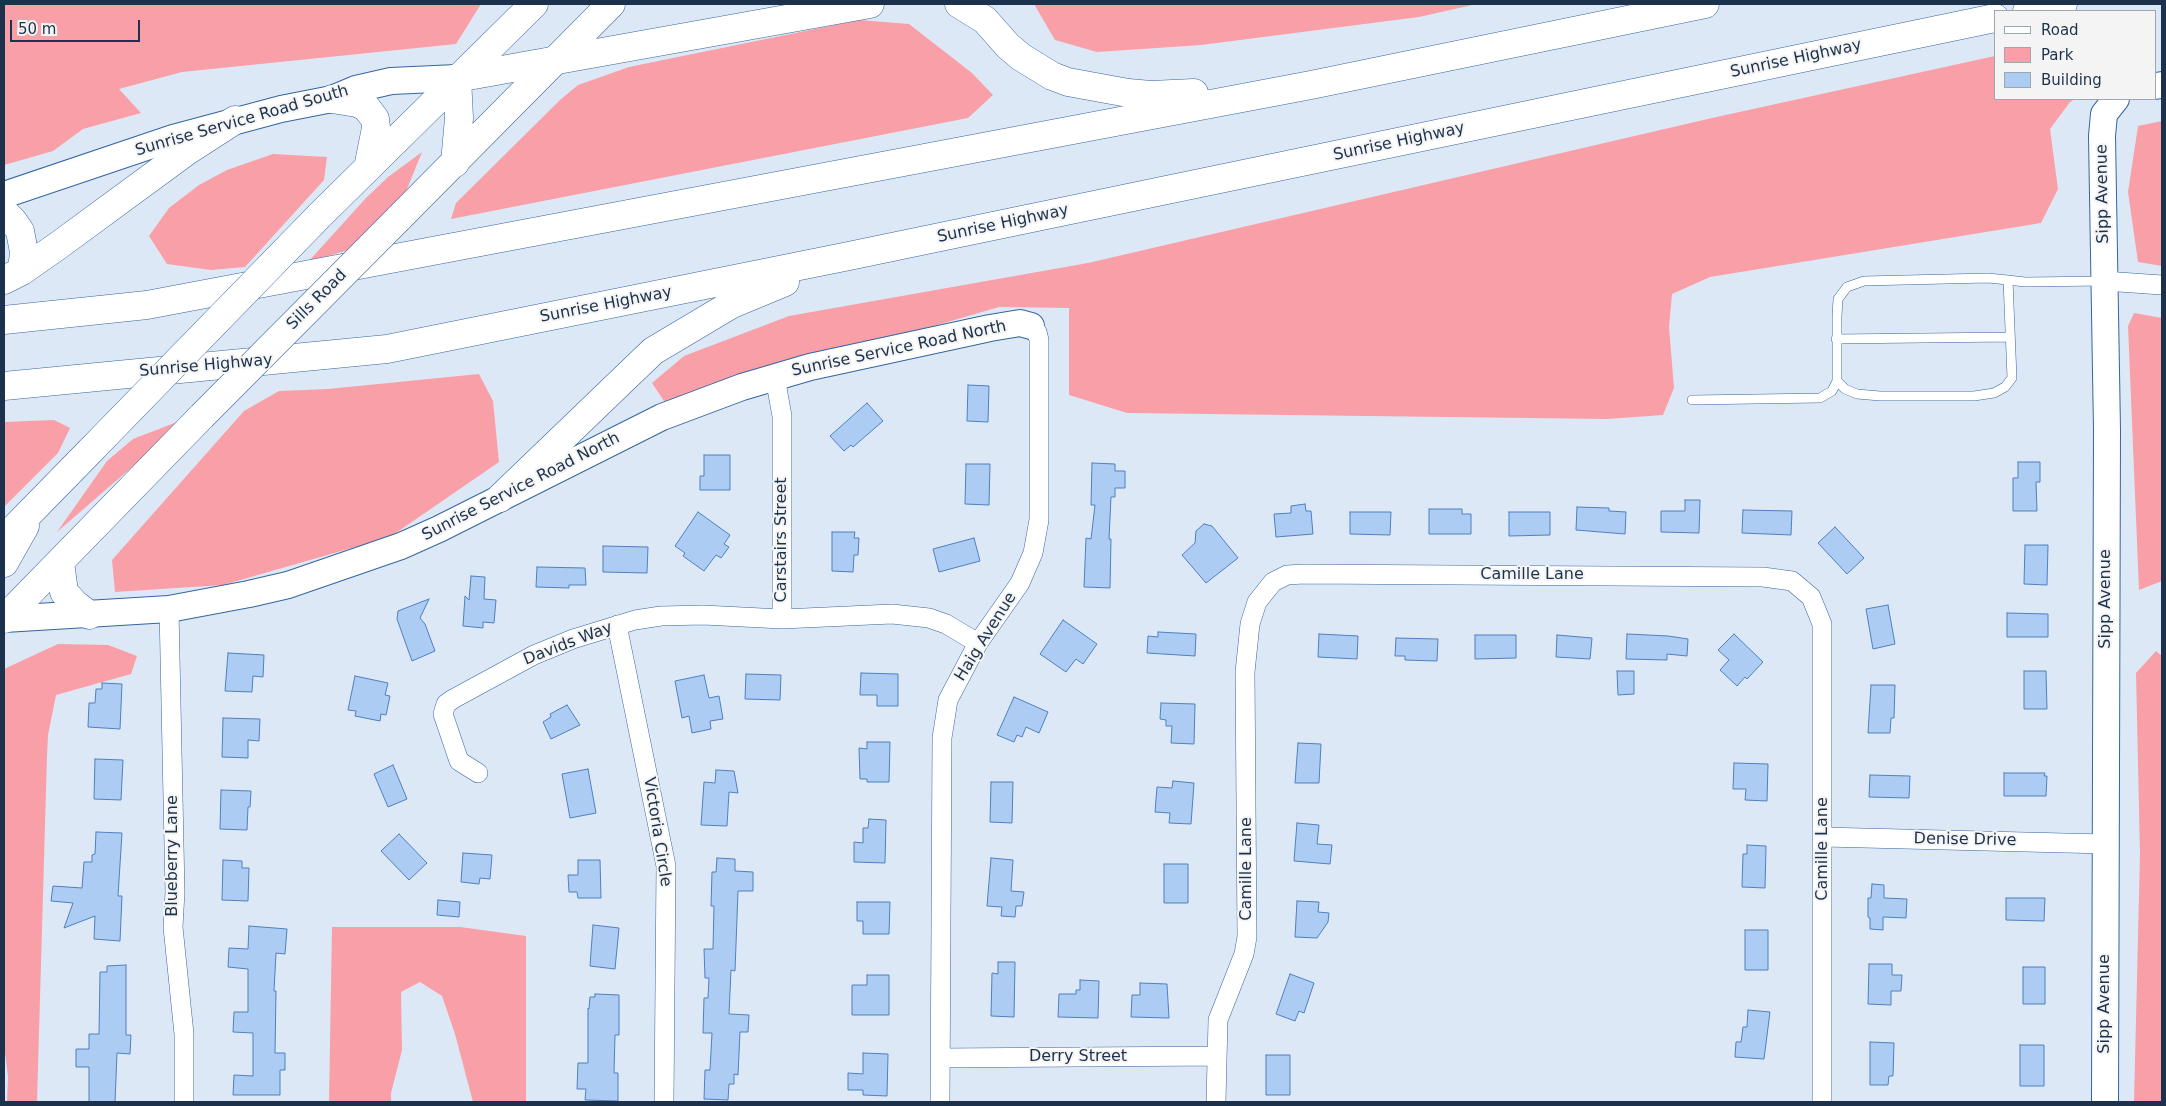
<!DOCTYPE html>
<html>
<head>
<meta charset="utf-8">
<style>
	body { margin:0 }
	#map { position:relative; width:2166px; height:1106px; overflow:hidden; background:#dde8f6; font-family:"DejaVu Sans",sans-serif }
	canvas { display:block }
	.frame { position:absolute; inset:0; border:5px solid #1c324c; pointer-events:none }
	.legend { position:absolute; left:1994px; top:10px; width:162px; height:90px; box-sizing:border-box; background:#f4f4f4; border:1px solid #9ea6b1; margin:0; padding:6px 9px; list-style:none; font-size:15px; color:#1c324c }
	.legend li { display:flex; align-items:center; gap:10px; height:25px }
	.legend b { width:25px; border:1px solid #9ea6b1 }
	.scale { position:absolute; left:10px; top:20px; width:130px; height:22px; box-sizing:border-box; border:2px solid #1c324c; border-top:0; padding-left:6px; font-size:15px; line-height:18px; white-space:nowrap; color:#1c324c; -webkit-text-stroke:4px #f4f4f4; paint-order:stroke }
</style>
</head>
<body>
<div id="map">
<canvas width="2166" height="1106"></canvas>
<div class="frame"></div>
<ul class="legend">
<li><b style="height:6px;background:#fff"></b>Road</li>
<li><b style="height:14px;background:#f99fa7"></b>Park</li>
<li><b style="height:14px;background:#acccf3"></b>Building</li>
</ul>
<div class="scale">50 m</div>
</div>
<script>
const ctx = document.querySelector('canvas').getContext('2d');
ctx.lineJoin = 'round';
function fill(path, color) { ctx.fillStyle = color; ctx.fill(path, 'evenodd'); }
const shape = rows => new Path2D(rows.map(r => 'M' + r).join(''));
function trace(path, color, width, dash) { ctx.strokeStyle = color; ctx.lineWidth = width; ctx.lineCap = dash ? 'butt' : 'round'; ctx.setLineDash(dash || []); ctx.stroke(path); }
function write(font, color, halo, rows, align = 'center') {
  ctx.font = font + ' "DejaVu Sans",sans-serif'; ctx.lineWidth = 4; ctx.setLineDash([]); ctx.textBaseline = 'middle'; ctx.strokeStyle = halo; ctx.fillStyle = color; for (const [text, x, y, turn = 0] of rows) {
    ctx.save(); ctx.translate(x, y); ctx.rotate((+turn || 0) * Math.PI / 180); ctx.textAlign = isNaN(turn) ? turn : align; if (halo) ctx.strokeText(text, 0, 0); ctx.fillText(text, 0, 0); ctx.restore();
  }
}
fill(shape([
	[4,4,481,4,456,44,182,72,119,89,141,113,83,129,53,151,4,165],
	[1034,4,1477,4,1419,17,1201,45,1097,52,1055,40],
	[859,20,909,24,972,73,993,95,968,118,451,219,456,203,560,100,578,85,629,67],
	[1995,56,1995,99,2075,99,2070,102,2050,129,2058,189,2041,223,1710,277,1672,294,1669,327,1674,388,1663,415,1607,419,1127,413,1069,395,1069,308,999,307,666,404,652,383,684,356,789,316,1088,263,1712,118],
	[2162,121,2162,266,2138,262,2128,192,2138,126],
	[422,152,403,199,348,250,308,262,366,198,388,177],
	[273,154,327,157,324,180,245,267,211,270,167,264,149,236,169,208,199,185,227,170],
	[2134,313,2162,318,2162,581,2139,590,2128,326],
	[479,374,493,401,499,462,390,537,223,585,115,592,112,560,244,411,279,391,328,389],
	[54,420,70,428,58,453,4,507,4,422],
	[177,422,147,454,57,532,107,461,133,439],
	[58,644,108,645,137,656,131,674,56,695,48,735,47,756,37,1102,7,1102,8,1077,4,1045,4,669],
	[2156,651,2162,656,2162,1102,2134,1102,2140,854,2136,673],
	[332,927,460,927,526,936,526,1102,473,1102,455,1034,442,996,420,982,401,992,402,1050,391,1093,391,1102,329,1102]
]), '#f99fa7');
const building = shape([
	[968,385,989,386,988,422,967,421,968,385],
	[867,403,883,421,853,447,851,445,844,451,830,436,867,403],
	[704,455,730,455,730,490,700,490,700,476,704,476,704,455],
	[2018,462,2040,462,2040,482,2036,482,2037,511,2013,511,2013,478,2018,478,2018,462],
	[1092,463,1115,464,1115,471,1125,471,1125,488,1115,488,1115,497,1111,497,1109,539,1111,539,1110,588,1084,587,1086,538,1091,539,1095,505,1091,505,1092,463],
	[966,464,990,464,989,505,965,504,966,464],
	[1685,500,1700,500,1699,533,1661,532,1661,511,1685,511,1685,500],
	[1305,504,1306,511,1311,511,1313,534,1276,537,1274,514,1291,513,1291,506,1305,504],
	[1577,507,1609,508,1609,511,1626,512,1625,534,1576,530,1577,507],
	[1429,509,1462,509,1462,514,1471,514,1471,534,1429,534,1429,509],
	[1743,510,1792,511,1791,535,1742,533,1743,510],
	[698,512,730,535,724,544,729,547,721,558,716,555,704,571,683,556,685,553,675,546,698,512],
	[1350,512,1391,512,1390,535,1350,534,1350,512],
	[1509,512,1550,512,1550,535,1509,536,1509,512],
	[1204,524,1212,526,1238,558,1206,583,1182,555,1195,543,1196,531,1204,524],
	[1835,527,1864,558,1847,574,1818,543,1835,527],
	[832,532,855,532,854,538,859,538,858,555,854,555,853,572,832,571,832,532],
	[974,538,980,561,939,572,933,549,974,538],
	[2025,545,2048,545,2047,585,2024,584,2025,545],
	[603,546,648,547,647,573,603,572,603,546],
	[537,567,585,568,586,585,569,585,569,588,536,587,537,567],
	[471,576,485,577,484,599,496,600,494,623,483,622,483,628,463,626,465,596,469,600,471,576],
	[429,599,420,618,425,624,435,651,412,661,397,619,398,611,429,599],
	[1888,605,1895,644,1873,649,1866,609,1888,605],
	[2007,613,2048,614,2048,637,2007,637,2007,613],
	[1063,620,1097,644,1083,664,1076,659,1066,672,1040,654,1063,620],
	[1158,632,1196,634,1195,656,1147,653,1148,636,1158,637,1158,632],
	[1319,634,1358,636,1357,659,1318,657,1319,634],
	[1627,634,1668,636,1688,639,1687,656,1667,654,1667,660,1626,659,1627,634],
	[1734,634,1763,662,1747,679,1745,677,1737,686,1720,670,1729,660,1718,650,1734,634],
	[1475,635,1516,635,1516,658,1475,659,1475,635],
	[1557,635,1592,638,1590,659,1556,657,1557,635],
	[1396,638,1438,639,1437,661,1405,660,1405,656,1395,656,1396,638],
	[228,653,264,655,263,677,253,676,252,692,225,691,228,653],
	[1617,671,1634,671,1634,694,1618,695,1617,671],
	[2024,671,2046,671,2047,709,2024,709,2024,671],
	[861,673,898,674,898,706,877,706,877,695,860,695,861,673],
	[746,674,781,675,780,700,745,699,746,674],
	[704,675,709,698,719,696,723,719,710,721,711,729,692,733,689,716,682,718,675,681,704,675],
	[355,676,388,683,385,695,390,696,386,715,381,714,380,721,355,716,356,711,348,710,355,676],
	[102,683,122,684,120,729,88,727,89,703,95,703,96,689,102,689,102,683],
	[1871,685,1895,685,1894,718,1891,718,1890,733,1868,733,1871,685],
	[1014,697,1048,712,1039,733,1026,727,1022,737,1017,735,1014,742,997,735,1014,697],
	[1161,703,1195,704,1194,744,1171,743,1172,726,1166,726,1166,720,1160,719,1161,703],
	[567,705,580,725,551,739,543,722,551,717,550,714,567,705],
	[223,718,260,719,259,741,248,740,248,758,222,757,223,718],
	[867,742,890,742,889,782,867,782,867,779,860,779,859,748,867,749,867,742],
	[1298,743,1321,744,1319,783,1295,783,1298,743],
	[95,759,123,760,121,800,94,799,95,759],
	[1734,763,1768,764,1767,801,1745,800,1746,789,1733,789,1734,763],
	[393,765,407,799,388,807,374,774,393,765],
	[588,769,596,813,570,818,562,774,588,769],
	[716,770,734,771,738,793,729,792,727,826,701,825,704,782,715,783,716,770],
	[2004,773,2045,773,2044,776,2047,776,2046,796,2004,796,2004,773],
	[1870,775,1910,776,1909,798,1869,797,1870,775],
	[1173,781,1194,783,1191,824,1169,823,1170,813,1155,812,1157,787,1172,788,1173,781],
	[991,782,1013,782,1012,823,990,822,991,782],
	[221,790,251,791,250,807,248,807,247,830,220,829,221,790],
	[869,819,886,820,885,863,854,862,854,842,863,843,863,828,868,828,869,819],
	[1297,823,1319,825,1317,844,1332,845,1330,864,1294,861,1297,823],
	[96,832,122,833,118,896,122,896,120,941,94,939,95,916,64,928,73,903,51,901,53,886,82,888,84,862,92,862,92,855,95,854,96,832],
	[399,834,427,863,409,880,381,851,399,834],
	[1747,845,1766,846,1765,888,1742,887,1743,854,1747,854,1747,845],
	[463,853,492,855,490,879,480,878,479,884,461,882,463,853],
	[717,858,735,859,735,871,753,872,753,891,738,891,735,971,731,970,729,1014,749,1015,748,1032,740,1032,738,1075,734,1074,734,1084,729,1084,728,1100,704,1099,705,1070,710,1070,712,1033,703,1033,704,998,708,998,709,978,705,978,704,949,713,949,714,906,711,906,712,872,716,872,717,858],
	[991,858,1013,860,1011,891,1024,892,1022,906,1016,906,1015,917,1001,916,1002,907,987,906,991,858],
	[223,860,242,861,242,868,249,868,248,901,222,900,223,860],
	[578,860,600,860,601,898,578,898,577,892,569,892,568,875,578,875,578,860],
	[1164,864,1188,864,1188,903,1164,903,1164,864],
	[1872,884,1884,885,1884,898,1907,899,1906,918,1883,917,1883,930,1870,929,1870,918,1868,917,1868,898,1871,898,1872,884],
	[2006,898,2045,898,2044,921,2006,920,2006,898],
	[438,900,460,902,459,917,437,915,438,900],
	[1297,901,1319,902,1318,912,1329,913,1328,922,1317,938,1295,937,1297,901],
	[857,902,890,902,889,934,863,934,863,921,857,921,857,902],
	[593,925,619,928,615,969,590,966,593,925],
	[249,926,287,929,285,954,276,953,274,991,276,991,275,1053,285,1053,285,1070,280,1070,280,1095,233,1095,234,1075,253,1076,253,1033,233,1032,234,1012,248,1012,248,969,228,967,229,948,248,949,249,926],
	[1745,930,1768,930,1768,970,1745,970,1745,930],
	[998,962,1015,962,1014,1017,991,1016,992,973,998,974,998,962],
	[1869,964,1892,964,1892,975,1902,975,1901,991,1891,991,1891,1005,1868,1004,1869,964],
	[126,965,126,1035,131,1035,130,1054,117,1053,115,1102,89,1102,89,1067,76,1067,76,1049,89,1049,89,1034,99,1034,100,972,107,972,107,966,126,965],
	[2023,967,2045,967,2045,1004,2023,1004,2023,967],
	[1290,974,1314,983,1304,1013,1299,1011,1295,1021,1276,1014,1290,974],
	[867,975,889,975,889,1015,852,1015,852,985,867,985,867,975],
	[1080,980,1099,981,1098,1018,1058,1017,1059,994,1076,994,1076,990,1080,990,1080,980],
	[1140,983,1167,984,1169,1018,1131,1017,1132,995,1140,995,1140,983],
	[595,994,619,995,619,1035,615,1035,614,1073,618,1073,618,1101,585,1100,586,1089,577,1089,578,1063,588,1063,588,1008,589,1009,590,997,595,997,595,994],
	[1748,1010,1770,1012,1764,1059,1735,1057,1736,1042,1741,1042,1743,1027,1747,1027,1748,1010],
	[1870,1042,1894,1043,1893,1076,1889,1076,1888,1085,1870,1085,1870,1042],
	[2020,1045,2044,1045,2044,1086,2020,1086,2020,1045],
	[863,1053,888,1054,887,1096,863,1095,863,1090,848,1090,848,1073,863,1074,863,1053],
	[1266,1055,1290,1055,1290,1095,1266,1095,1266,1055]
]);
fill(building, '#acccf3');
trace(building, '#4e80be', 1);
const lane = shape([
	[2008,280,2012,378,2005,387,1994,393,1974,396,1880,396,1857,394,1845,389,1837,381,1837,316,1838,299,1847,287,1864,281,1988,278,2008,280,2025,282,2104,281],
	[1836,339,2010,337],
	[1692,400,1820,398,1832,391,1837,381]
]);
const street = shape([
	[2104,281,2162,285],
	[775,377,782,416,782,619],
	[169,609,175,892,173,927,184,1034,184,1102],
	[617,625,666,866,664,1102],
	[478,773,459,761,443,714,446,704,453,699,534,655,573,639,635,620,661,616,703,615,782,619,892,614,929,618,946,624,978,643],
	[1823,837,2106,844],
	[940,1058,1217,1056],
	[940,1102,942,738,948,700,978,643,1020,583,1033,553,1039,520,1039,340,1037,332,1031,326],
	[1216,1102,1218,1020,1244,954,1247,937,1245,672,1250,624,1257,602,1273,582,1287,575,1304,574,1763,577,1792,581,1811,597,1822,624,1822,1102]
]);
const secondary = shape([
	[2155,86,2162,85],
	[4,195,173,138,281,109,332,99,356,89,391,81,457,78],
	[4,619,169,609,249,594,288,585,401,546,439,529,662,417,742,387,810,367,990,328,1020,323,1031,326],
	[2105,1102,2107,430,2102,136,2104,114,2116,99]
]);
const primary = shape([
	[332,99,357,103,366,107,375,119,376,128,368,168],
	[455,163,459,118,457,78],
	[319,216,534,4],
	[398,219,611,4],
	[4,539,92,449],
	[60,562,64,592,75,604,89,615],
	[4,563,25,526],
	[4,619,202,416]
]);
const highway = shape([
	[959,4,985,20,1008,46,1021,57,1052,76,1068,82,1128,93,1151,95,1194,93],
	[2027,11,2063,4],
	[457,78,870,4],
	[4,212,13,221,20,231,24,252,22,271],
	[4,280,22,271,59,245,187,151,235,120],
	[4,320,147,305,1311,85,1705,4],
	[4,386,387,349,844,257,1995,18],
	[500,498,653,351,732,304,785,282]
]);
trace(lane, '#3365a1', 10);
trace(street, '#3365a1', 20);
trace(secondary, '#3365a1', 28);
trace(primary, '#3365a1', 29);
trace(highway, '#3365a1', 29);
trace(lane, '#fff', 9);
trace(street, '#fff', 19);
trace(secondary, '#fff', 26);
trace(primary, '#fff', 28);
trace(highway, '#fff', 28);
const primaryBridge = shape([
	[202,416,398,219],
	[92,449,319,216]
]);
trace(primaryBridge, '#3365a1', 29, []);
trace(primaryBridge, '#fff', 28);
write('16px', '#1c324c', '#f4f4f4', [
	["Sunrise Highway",1796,59,-12],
	["Sunrise Service Road South",242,121,-16],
	["Sunrise Highway",1399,142,-12],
	["Sipp Avenue",2103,194,-91],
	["Sunrise Highway",1003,224,-12],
	["Sills Road",317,300,-45],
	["Sunrise Highway",606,305,-11],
	["Sunrise Service Road North",899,349,-12],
	["Sunrise Highway",206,366,-5],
	["Sunrise Service Road North",521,487,-27],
	["Carstairs Street",782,540,-90],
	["Camille Lane",1532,575],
	["Sipp Avenue",2106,599,-90],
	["Haig Avenue",986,637,-58],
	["Davids Way",568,644,-21],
	["Victoria Circle",657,832,81],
	["Denise Drive",1965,840,1],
	["Camille Lane",1823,849,-90],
	["Blueberry Lane",173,856,-90],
	["Camille Lane",1247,869,-90],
	["Sipp Avenue",2105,1004,-90],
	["Derry Street",1078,1057]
]);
</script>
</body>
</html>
